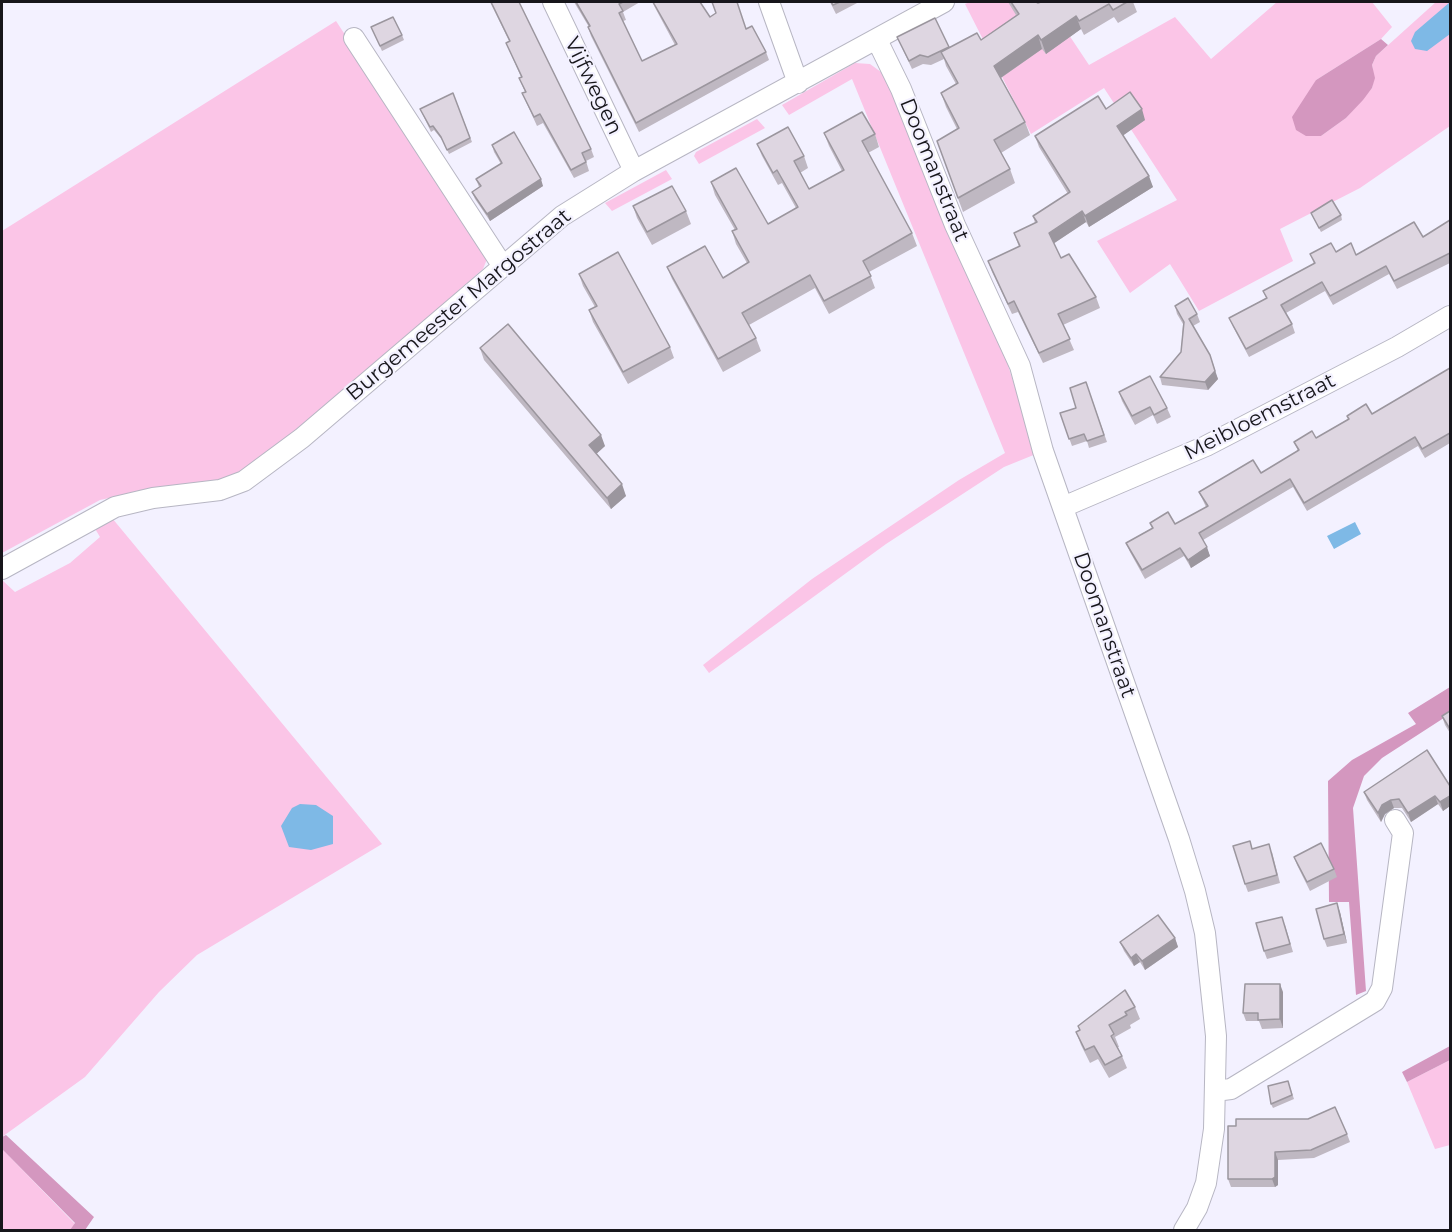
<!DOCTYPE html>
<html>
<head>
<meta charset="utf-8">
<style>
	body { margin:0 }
	#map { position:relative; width:1452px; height:1232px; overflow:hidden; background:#f3f1ff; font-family:Montserrat,sans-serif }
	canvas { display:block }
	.frame { position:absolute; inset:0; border:3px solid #17161b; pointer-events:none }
</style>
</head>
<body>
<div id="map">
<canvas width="1452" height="1232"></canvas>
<div class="frame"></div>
</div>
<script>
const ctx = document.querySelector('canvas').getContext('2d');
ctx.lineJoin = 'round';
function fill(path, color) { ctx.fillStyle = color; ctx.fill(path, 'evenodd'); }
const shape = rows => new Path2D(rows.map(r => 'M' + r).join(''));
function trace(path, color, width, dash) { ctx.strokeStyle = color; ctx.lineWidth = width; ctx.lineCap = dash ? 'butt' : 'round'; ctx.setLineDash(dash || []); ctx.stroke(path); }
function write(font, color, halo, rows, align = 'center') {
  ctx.font = font + ' Montserrat,sans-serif'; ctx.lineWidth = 4.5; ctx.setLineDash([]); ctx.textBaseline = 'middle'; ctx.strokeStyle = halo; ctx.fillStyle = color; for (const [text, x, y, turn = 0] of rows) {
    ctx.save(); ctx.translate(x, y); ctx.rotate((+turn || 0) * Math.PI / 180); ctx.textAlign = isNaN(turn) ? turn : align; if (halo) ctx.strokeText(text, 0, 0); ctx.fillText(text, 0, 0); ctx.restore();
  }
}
fill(shape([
	[970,2,1047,2,1089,65,1175,17,1211,59,1277,2,1372,2,1392,27,1381,39,1316,80,1306,136,1321,136,1346,118,1372,88,1374,78,1372,65,1376,56,1436,2,1450,2,1450,126,1360,188,1280,229,1293,261,1199,311,1170,264,1130,293,1097,241,1177,200,1104,88,1031,134,965,4],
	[336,21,485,248,487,259,483,269,269,458,217,482,146,490,100,500,2,553,2,231],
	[855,63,870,64,881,72,892,87,1007,362,1036,454,1004,467,886,544,709,673,703,665,812,579,959,480,1005,453,852,79,789,115,782,105],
	[757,119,765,128,699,164,694,156,696,152],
	[666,170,672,179,612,211,605,203],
	[112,518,382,844,197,955,159,992,85,1077,2,1137,2,580,15,592,70,563,100,537,94,527],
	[1450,1060,1450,1145,1435,1149,1407,1082],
	[2,1149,75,1224,70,1230,2,1230]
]), '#fbc5e7');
fill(shape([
	[1381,39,1388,45,1376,56,1372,65,1375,78,1372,88,1363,100,1346,118,1321,136,1306,136,1296,130,1292,117,1316,80],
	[1450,687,1450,714,1382,758,1364,776,1353,808,1366,991,1356,995,1349,902,1329,902,1328,781,1352,760,1416,724,1408,713],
	[1450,1046,1450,1060,1407,1082,1402,1072],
	[6,1135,94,1217,85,1230,70,1230,75,1223,2,1149,2,1137]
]), '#d497bf');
fill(shape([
	[1450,2,1450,34,1427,51,1415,49,1411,41,1415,32],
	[1355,522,1361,534,1334,549,1327,536],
	[300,804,316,805,333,816,333,844,311,850,289,847,281,826,292,808]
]), '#7eb9e6');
const minor = shape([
	[553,2,634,171],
	[769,2,798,83],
	[354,38,502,265],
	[877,40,901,89,955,225,1020,366,1043,451,1179,839,1195,891,1205,933,1216,1036,1214,1129,1206,1183,1197,1208,1184,1230],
	[1063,507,1206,446,1397,347,1450,316],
	[2,569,115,507,153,498,220,490,244,481,302,438,562,216,634,171,944,2],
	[1215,1091,1231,1089,1375,1001,1382,988,1403,833,1395,820]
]);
trace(minor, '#b7b6c3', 22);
trace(minor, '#fff', 20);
fill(shape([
	[490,2,519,2,591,149,594,157,586,161,589,171,574,178,543,123,537,126,522,93,525,92,519,78,521,77,506,43,509,41],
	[574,2,640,2,623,12,626,20,623,21,642,61,675,45,652,2,700,2,710,17,747,29,766,52,769,60,639,132,591,36,588,27,589,27],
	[830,2,859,2,836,14],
	[1008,2,1036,2,1038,3,1041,2,1133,2,1137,12,1118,23,1114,17,1084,35,1081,29,1046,54,1042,49,1001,78,1025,122,1030,135,1001,153,1010,169,1015,183,963,212,937,141,957,129,946,107,941,93,956,84,946,66,944,59,931,65,923,64,912,69,897,37,935,18,949,48,981,40,1016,15],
	[371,27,402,35,404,40,382,51],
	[453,93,472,142,449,154,443,141,434,130,431,132,420,109],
	[1106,109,1145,120,1123,135,1153,187,1089,227,1086,222,1054,243,1061,258,1096,297,1100,308,1063,325,1074,350,1043,363,1018,312,1012,314,992,272,988,261,1019,247,1014,233,1035,223,1033,216,1068,194,1039,147,1035,136],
	[824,133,875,134,879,147,868,153,912,233,917,246,869,272,875,288,829,314,815,288,749,325,756,338,761,351,723,372,672,279,667,267,723,278,747,263,736,244,732,231,735,230,715,195,711,182,768,224,796,208,782,183,778,185,762,156,757,144,804,156,808,168,800,173,809,189,842,171,829,146],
	[492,145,543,186,490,221,475,199,472,192,479,187,476,179,501,164,494,152],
	[633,206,686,211,691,224,652,245,637,218],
	[1311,213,1341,215,1342,220,1321,232],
	[1450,220,1450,263,1397,289,1389,274,1333,305,1325,291,1286,313,1292,324,1295,333,1249,357,1233,327,1229,318,1266,298,1263,291,1314,264,1310,254,1336,252,1356,255,1423,237],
	[579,274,670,347,674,358,628,384,593,322,589,310,595,307,583,286],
	[1175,306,1197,314,1200,322,1193,326,1218,379,1208,390,1162,385,1160,377,1181,352,1183,324,1177,314],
	[480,348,605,446,596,454,626,496,611,509,484,360],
	[1450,368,1450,443,1425,458,1418,446,1307,511,1293,487,1203,540,1210,556,1191,568,1184,556,1145,579,1130,552,1126,543,1152,528,1150,523,1175,524,1206,507,1199,492,1261,473,1298,451,1294,442,1316,438,1348,419,1347,416,1372,414],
	[1086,382,1107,442,1089,448,1087,441,1072,446,1060,413,1076,408],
	[1119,392,1167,408,1171,417,1157,424,1153,415,1135,425,1122,401],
	[1450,711,1450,733,1445,725,1442,716],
	[1450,786,1450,806,1443,811,1438,804,1411,822,1402,808,1394,808,1385,814,1381,822,1367,800,1364,792],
	[1253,849,1272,852,1280,883,1248,892,1245,884],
	[1294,857,1334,869,1337,877,1310,891,1297,865],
	[1340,912,1347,943,1327,947,1324,939],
	[1285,925,1293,952,1267,959,1264,951],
	[1175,938,1178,947,1145,970,1140,962,1134,966,1124,951,1120,942],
	[1283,992,1283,1028,1262,1029,1259,1021,1246,1021,1243,1013],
	[1135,1007,1140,1019,1130,1025,1131,1028,1115,1037,1119,1047,1118,1047,1122,1056,1127,1068,1109,1078,1098,1059,1090,1063,1081,1045,1076,1032,1080,1030,1078,1026],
	[1288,1081,1294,1099,1273,1108,1271,1104],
	[1228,1126,1347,1134,1350,1142,1314,1158,1278,1160,1278,1185,1275,1187,1231,1187,1228,1179]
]), '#bfb8c2');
fill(shape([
	[1076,16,1081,29,1046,54,1041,40],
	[1038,35,1042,49,999,79,994,66],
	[1142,109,1145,120,1121,137,1117,126],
	[1149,176,1153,187,1089,227,1085,216],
	[541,179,543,186,490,221,487,214],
	[1082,211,1086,222,1053,244,1049,233],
	[1210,355,1218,379,1208,390,1205,382],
	[601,435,605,446,593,457,589,445],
	[622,484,626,496,611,509,607,498],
	[1207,547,1210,556,1191,568,1188,560],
	[1435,796,1438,804,1411,822,1408,813],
	[1450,796,1450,806,1443,811,1440,802],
	[1391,800,1394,808,1385,814,1381,822,1378,813,1382,805],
	[1337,903,1340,912,1347,943,1344,934],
	[1175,938,1178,947,1145,970,1142,961],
	[1136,954,1140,962,1134,966,1131,958],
	[1280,984,1283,992,1283,1028,1280,1019],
	[1275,1152,1278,1160,1278,1185,1275,1187,1272,1179]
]), '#9b969e');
const building = shape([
	[491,2,519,2,591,149,582,153,586,162,571,170,540,114,534,117,522,93,526,92,519,78,522,77,506,43,510,41,491,2],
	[576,2,623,2,619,4,623,11,619,13,642,61,677,44,653,2,700,2,710,17,716,13,712,2,737,2,746,29,752,26,766,52,636,123,588,27,590,26,576,2],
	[831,2,840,2,833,5,831,2],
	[1011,2,1036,2,1038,3,1041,2,1127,2,1113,10,1109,4,1079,21,1076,16,1041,40,1038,35,994,66,1025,122,994,140,1010,169,958,198,937,141,959,128,941,93,958,83,941,52,977,33,981,40,1019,14,1011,2],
	[393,17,402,35,380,46,371,27,393,17],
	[935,18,949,47,928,57,920,55,909,61,897,37,935,18],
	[1130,92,1142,109,1117,126,1149,176,1085,216,1082,211,1049,233,1061,258,1069,254,1096,297,1058,314,1070,339,1039,353,1014,301,1008,304,988,261,1020,246,1014,233,1037,222,1033,216,1070,192,1035,136,1098,96,1106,109,1130,92],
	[453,93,470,138,447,150,441,137,433,126,430,127,420,109,453,93],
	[862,112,875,134,862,141,912,233,863,261,871,276,824,301,810,275,742,313,756,338,718,359,667,267,705,246,723,278,749,262,732,231,737,229,711,182,736,168,768,224,798,207,777,170,773,173,757,144,788,127,804,156,794,161,809,189,844,170,824,133,862,112],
	[514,132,541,179,487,214,472,192,481,186,476,179,502,163,492,145,514,132],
	[672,186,686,211,647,232,633,206,672,186],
	[1332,200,1341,215,1319,228,1311,213,1332,200],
	[1450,220,1450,253,1394,281,1386,266,1330,296,1322,282,1281,305,1292,324,1246,349,1229,318,1267,298,1263,291,1315,263,1310,254,1331,243,1336,252,1351,243,1356,255,1414,222,1423,237,1450,220],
	[618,252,670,347,623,372,589,310,597,306,579,274,618,252],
	[1188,298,1197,314,1189,319,1210,355,1215,371,1205,382,1160,377,1181,352,1184,322,1175,306,1188,298],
	[508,324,601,435,589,445,622,484,607,498,480,348,508,324],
	[1450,368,1450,433,1422,449,1415,437,1304,503,1290,479,1199,533,1207,547,1188,560,1180,548,1142,570,1126,543,1153,528,1150,523,1168,512,1175,524,1208,506,1199,492,1253,460,1261,473,1299,450,1294,442,1312,431,1316,438,1349,419,1347,416,1366,404,1372,414,1450,368],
	[1150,376,1167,408,1154,415,1150,407,1132,416,1119,392,1150,376],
	[1086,382,1104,435,1087,441,1084,434,1069,439,1060,413,1076,408,1070,388,1086,382],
	[1450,711,1450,729,1442,716,1450,711],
	[1427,750,1450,786,1450,796,1440,802,1435,796,1408,813,1399,799,1391,800,1382,805,1378,813,1364,792,1427,750],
	[1250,841,1252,849,1269,844,1277,875,1245,884,1233,846,1250,841],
	[1321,843,1334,869,1307,882,1294,857,1321,843],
	[1337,903,1344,934,1324,939,1316,909,1337,903],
	[1158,915,1175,938,1142,961,1136,954,1131,958,1120,942,1158,915],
	[1282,917,1290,944,1264,951,1256,923,1282,917],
	[1245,984,1280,984,1280,1019,1258,1020,1258,1013,1243,1013,1245,984],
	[1125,990,1135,1007,1125,1012,1127,1015,1109,1025,1114,1034,1111,1036,1122,1056,1105,1065,1094,1046,1085,1050,1076,1032,1080,1030,1078,1026,1125,990],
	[1288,1081,1292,1095,1271,1104,1268,1086,1288,1081],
	[1335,1107,1347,1134,1311,1150,1275,1152,1275,1177,1272,1179,1228,1179,1228,1126,1236,1126,1236,1119,1308,1119,1335,1107]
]);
fill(building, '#ded6e1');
trace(building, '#9b969e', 1.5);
write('21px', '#17161b', '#f3f1ff', [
	["Vijfwegen",593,86,64],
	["Doomanstraat",934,170,68],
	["Burgemeester Margostraat",459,305,-40],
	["Meibloemstraat",1260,417,-27],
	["Doomanstraat",1104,625,71]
]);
</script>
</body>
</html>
